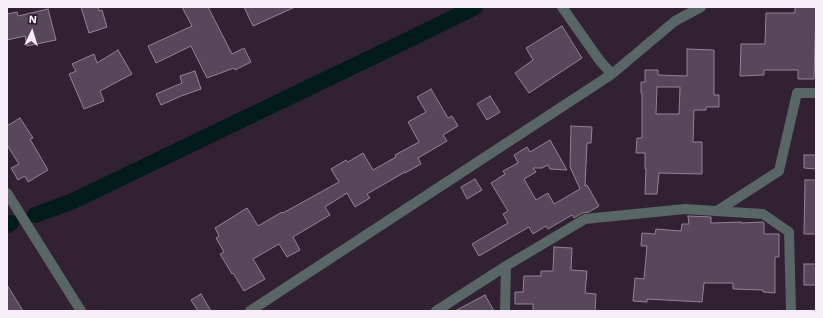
<!DOCTYPE html>
<html>
<head>
<meta charset="utf-8">
<style>
	body { margin:0 }
	#map { position:relative; width:823px; height:318px; overflow:hidden; background:#312133; font-family:"Work Sans",sans-serif }
	canvas { display:block }
	.frame { position:absolute; inset:0; border:8px solid #f7edf9; pointer-events:none }
	.north { position:absolute; left:12px; top:12px; width:40px; height:40px; -webkit-text-stroke:3px #271829; paint-order:stroke; rotate:4deg; font-size:11px; font-weight:700; line-height:16px; text-align:center; color:#f7edf9 }
	.north::after { content:''; display:block; margin:auto; width:14px; height:18px; background:#f7edf9; clip-path:polygon(50% 0,100% 100%,50% 72%,0 100%) }
</style>
</head>
<body>
<div id="map">
<canvas width="823" height="318"></canvas>
<div class="frame"></div>
<div class="north">N</div>
</div>
<script>
const ctx = document.querySelector('canvas').getContext('2d');
ctx.lineJoin = 'round';
const shape = rows => new Path2D(rows.map(r => 'M' + r).join(''));
function trace(path, color, width, dash) { ctx.strokeStyle = color; ctx.lineWidth = width; ctx.lineCap = dash ? 'butt' : 'round'; ctx.setLineDash(dash || []); ctx.stroke(path); }
function fill(path, color) { ctx.fillStyle = color; ctx.fill(path, 'evenodd'); }
trace(shape([
	[35,215,73,201,412,38,475,7],
	[7,225,11,223]
]), '#001b1a', 16);
const building = shape([
	[81,7,98,7,99,11,102,10,107,27,89,33,81,7],
	[182,7,208,7,232,54,244,48,251,62,235,70,234,68,207,78,191,46,156,63,148,46,192,26,182,7],
	[244,7,295,7,253,26,244,7],
	[795,7,816,7,814,79,798,79,798,70,764,70,764,75,740,76,741,44,765,44,766,13,795,13,795,7],
	[48,9,56,40,27,46,25,36,7,40,7,14,17,12,18,16,48,9],
	[562,26,582,58,529,93,515,73,533,60,526,48,562,26],
	[687,49,714,50,714,95,719,95,719,107,706,107,706,110,694,110,693,142,702,142,702,174,659,173,657,194,645,194,646,169,645,169,645,153,636,153,637,138,642,138,642,93,641,93,641,82,645,82,645,70,658,70,658,75,687,76,687,49],
	[657,87,680,87,679,114,656,114,657,87],
	[118,50,132,74,100,91,104,101,84,109,69,74,76,71,72,64,94,54,97,63,118,50],
	[195,71,201,89,181,96,161,105,156,94,182,83,180,76,195,71],
	[431,89,448,118,452,116,458,126,443,135,447,141,418,158,421,164,405,173,405,172,367,194,370,198,355,207,347,193,325,207,330,215,293,237,300,250,287,257,279,244,253,259,265,279,244,291,233,273,232,274,220,254,224,252,216,238,219,236,215,228,247,208,258,226,282,212,283,213,339,182,331,169,346,160,348,162,363,153,373,170,396,157,395,155,419,142,408,122,426,112,417,97,431,89],
	[490,96,500,112,487,120,477,104,490,96],
	[20,118,33,138,30,139,48,170,28,182,25,176,18,180,11,168,19,164,7,145,7,126,20,118],
	[571,126,592,127,591,143,587,143,585,186,587,185,599,206,589,212,582,213,574,218,572,215,548,229,546,226,533,234,529,227,479,256,472,244,508,223,503,214,508,211,491,183,505,174,503,171,518,163,514,155,527,147,530,152,550,140,567,170,550,169,548,165,542,168,533,168,536,172,524,179,536,200,548,193,554,204,580,189,570,167,571,126],
	[804,155,816,155,816,169,804,168,804,155],
	[475,179,482,190,467,199,461,187,475,179],
	[805,180,816,180,816,234,804,234,805,180],
	[688,216,711,217,711,223,741,222,741,223,763,222,764,223,764,234,779,234,779,257,775,257,775,293,763,292,763,290,733,289,733,283,704,283,702,302,647,299,647,302,633,301,635,278,644,279,647,246,641,246,642,233,655,234,656,229,681,231,682,224,689,224,688,216],
	[554,247,572,248,571,270,587,271,585,293,596,294,595,311,533,311,533,304,515,304,515,292,523,292,524,276,541,276,541,271,553,271,554,247],
	[804,264,816,264,816,285,804,285,804,264],
	[7,285,23,311,7,311,7,285],
	[201,294,211,311,198,311,191,300,201,294],
	[485,295,494,311,455,311,485,295]
]);
fill(building, '#58475b');
trace(building, '#958298', 1);
trace(shape([
	[562,7,600,61,612,74],
	[7,193,81,311],
	[717,211,779,171,797,93,816,93],
	[250,311,612,74,675,21,701,7],
	[436,311,506,266,585,219,685,209,763,214,789,232,791,311],
	[505,311,506,266]
]), '#586665', 10);
</script>
</body>
</html>
